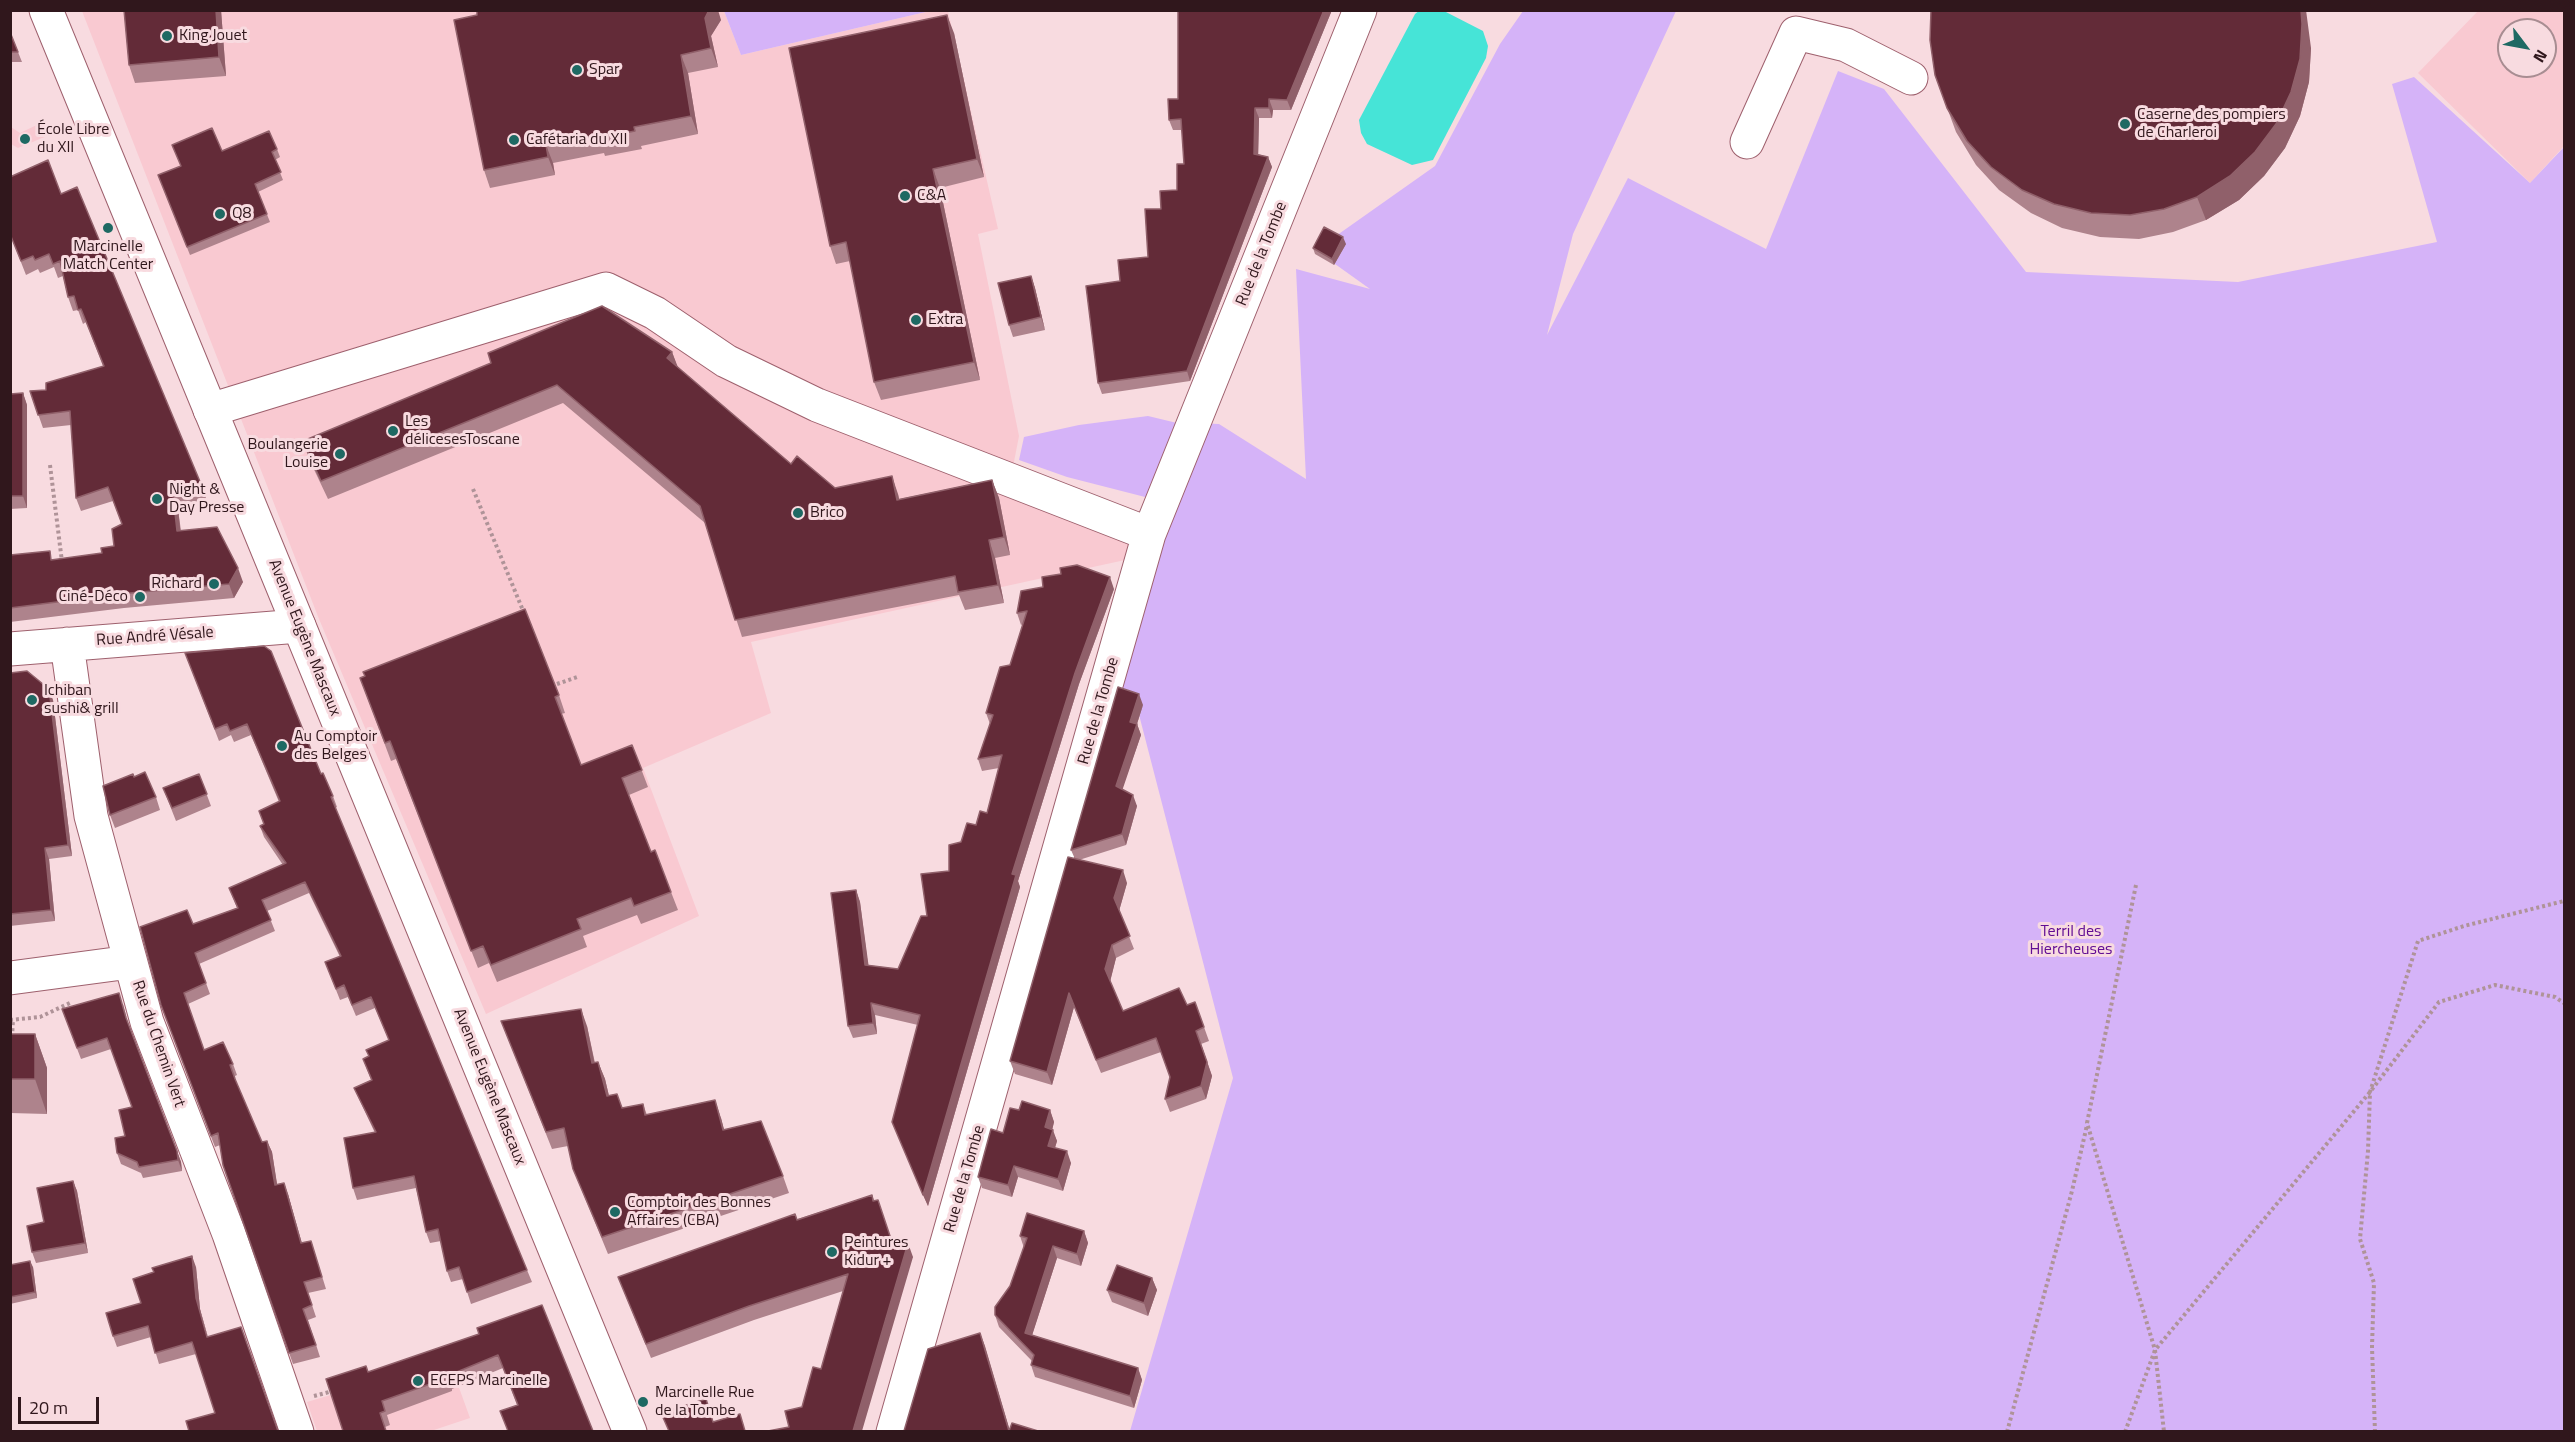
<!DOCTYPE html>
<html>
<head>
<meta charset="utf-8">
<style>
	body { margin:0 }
	#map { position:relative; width:2575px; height:1442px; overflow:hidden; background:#f8dbe0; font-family:"Titillium Web",sans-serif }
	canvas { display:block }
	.frame { position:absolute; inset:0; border:12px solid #30171c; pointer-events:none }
	.north { position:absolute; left:2497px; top:18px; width:60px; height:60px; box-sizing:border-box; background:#f8dbe0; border:2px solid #a88d92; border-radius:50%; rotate:122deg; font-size:16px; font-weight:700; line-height:24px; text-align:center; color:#30171c }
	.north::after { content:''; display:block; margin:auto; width:21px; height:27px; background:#1e6963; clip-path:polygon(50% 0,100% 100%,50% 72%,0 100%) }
	.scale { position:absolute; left:18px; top:1397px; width:81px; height:27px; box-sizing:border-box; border:3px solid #30171c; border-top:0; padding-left:8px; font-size:18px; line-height:21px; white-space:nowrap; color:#30171c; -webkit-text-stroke:4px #f8dbe0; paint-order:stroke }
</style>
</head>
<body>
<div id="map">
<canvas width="2575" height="1442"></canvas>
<div class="frame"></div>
<div class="north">N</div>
<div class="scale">20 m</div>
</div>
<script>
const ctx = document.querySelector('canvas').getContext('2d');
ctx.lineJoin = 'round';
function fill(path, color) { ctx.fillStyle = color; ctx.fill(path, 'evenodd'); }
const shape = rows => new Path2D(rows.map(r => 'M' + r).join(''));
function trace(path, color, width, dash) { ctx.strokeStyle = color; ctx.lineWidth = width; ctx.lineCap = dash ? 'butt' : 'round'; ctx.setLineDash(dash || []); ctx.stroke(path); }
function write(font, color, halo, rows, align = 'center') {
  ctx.font = font + ' "Titillium Web",sans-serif'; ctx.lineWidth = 6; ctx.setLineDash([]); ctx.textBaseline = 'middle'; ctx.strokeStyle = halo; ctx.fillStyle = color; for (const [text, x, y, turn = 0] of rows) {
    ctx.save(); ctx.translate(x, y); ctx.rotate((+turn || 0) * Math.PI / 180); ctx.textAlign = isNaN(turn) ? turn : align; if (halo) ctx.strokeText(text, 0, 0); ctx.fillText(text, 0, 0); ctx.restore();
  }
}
fill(shape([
	[82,11,724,11,741,55,930,11,948,11,998,229,978,234,1019,436,1012,472,1140,529,1134,558,751,642,771,713,643,768,699,916,486,1014,319,619],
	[2478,11,2564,11,2564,146,2530,183,2418,73],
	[2509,30,2545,30,2545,66,2509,66],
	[45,121,52,134,18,148,11,144,11,127,20,133],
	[449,1360,470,1418,431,1431,317,1431,307,1402]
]), '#f9c9d1');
fill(shape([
	[724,11,930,11,741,55],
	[1523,11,1676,11,1573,234,1547,335,1628,178,1766,249,1838,71,1884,89,2026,272,2238,282,2437,242,2392,84,2414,77,2530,183,2564,147,2564,1431,1130,1431,1233,1078,1137,707,1108,680,1194,423,1219,424,1306,479,1296,269,1370,289,1328,259,1333,238,1435,166,1500,44],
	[1148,416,1177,423,1149,498,1067,477,1019,460,1024,437,1079,425]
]), '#d5b3f8');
fill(shape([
	[1420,10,1444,11,1483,31,1488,46,1486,58,1433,160,1412,165,1367,144,1361,133,1359,120,1415,14]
]), '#46e4d7');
const minor = shape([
	[1747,142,1796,33,1846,45,1911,78],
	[210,410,606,289,655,313,726,361,817,405,1149,534],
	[67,644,91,816,147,1022,229,1234,297,1432],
	[10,649,299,626],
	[10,978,130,962],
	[893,1432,1149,534,1360,10]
]);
const major = shape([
	[46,10,630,1432]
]);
trace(minor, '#9e606d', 35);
trace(major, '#9e606d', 35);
trace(shape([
	[50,465,62,562],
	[473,489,524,613],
	[557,684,577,677],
	[2136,885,2087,1123,2155,1350,2164,1432],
	[10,1020,40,1017,72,1002],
	[12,1037,13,1020],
	[314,1396,333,1391],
	[2007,1432,2072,1191,2087,1125],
	[2125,1432,2155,1350,2370,1092,2439,1002,2495,985,2555,997,2564,1003],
	[2375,1432,2372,1347,2374,1283,2360,1239,2368,1151,2370,1092,2418,941,2464,926,2564,901]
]), '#af9398', 4, [3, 3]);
trace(minor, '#fff', 33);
trace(major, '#fff', 33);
fill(shape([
	[124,10,221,10,226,76,135,83,129,65],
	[1332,10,1291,110,1273,110,1272,118,1259,118,1258,154,1268,157,1272,167,1190,381,1102,394,1098,383,1120,281,1148,257,1161,209,1177,190,1184,164,1182,130,1173,130,1169,120,1178,99],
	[477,15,721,20,711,36,718,67,688,73,698,134,641,146,642,149,605,156,604,153,553,163,555,175,490,188,484,170],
	[10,32,22,62,10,62],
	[954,33,984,177,940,188,980,380,881,400,874,382,850,261,836,264,830,246],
	[2311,48,2309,82,2300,116,2285,148,2264,176,2239,200,2206,220,2173,232,2139,239,2100,237,2062,228,2031,213,1999,190,1976,165,1956,132,1935,75],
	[277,149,280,157,275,160,283,180,258,192,270,222,190,255,158,175,222,151],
	[61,194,201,484,206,498,178,509,181,531,243,582,234,598,124,608,10,622,10,555,53,560,102,553,114,546,122,524,113,501,81,511,76,498,71,425,43,428,30,391,46,390,103,366,86,322,83,324,78,310,73,311,68,297,63,276,58,278,54,267,40,273,38,269,26,275,10,234],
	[1346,244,1334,265,1315,254,1313,248],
	[1031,276,1035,288,1045,330,1013,337,1009,325],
	[672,352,678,369,791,464,835,488,898,494,899,499,992,480,999,498,1010,555,995,558,1004,603,965,610,959,595,742,637,705,523,563,403,328,499,309,459,303,441],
	[23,393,27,405,27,508,10,509,10,394],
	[1114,589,1079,684,1018,881,1020,887,928,1206,892,1122,918,1025,875,1015,877,1034,853,1038,848,1026,856,890,860,902,868,965,898,969,927,916,949,871,961,842,987,813,999,768,982,771,978,759,990,724,986,713,1010,665,1023,624,1021,625,1017,613],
	[185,653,321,774,333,796,337,807,335,808,532,1282,471,1304,463,1279,451,1282,447,1271,441,1241,430,1243,426,1232,416,1188,357,1200,353,1188,375,1133,359,1099,354,1088,371,1080,363,1059,369,1056,389,1040,375,1008,356,1016,348,997,340,1000,325,962,340,957,309,893,267,911,275,931,199,964,210,994,188,1004,204,1050,233,1064,237,1075,235,1076,236,1082,262,1142,267,1141,272,1152,277,1185,288,1194,301,1243,311,1241,326,1289,308,1293,316,1317,308,1320,320,1357,293,1364,223,1165,220,1145,215,1147,161,1005,193,924,237,908,229,888,283,865,264,837,260,826,264,824,279,802,251,735,234,742,231,735,219,741],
	[10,673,53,700,72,856,49,859,55,921,10,926],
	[360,678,559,695,565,713,561,714,581,765,632,745,648,787,629,795,651,852,671,892,678,910,641,924,637,915,583,936,587,947,497,982,489,963,478,968,396,759,391,761],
	[1143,705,1137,724,1141,735,1122,789,1137,806,1126,845,1079,860,1127,883,1119,911,1134,949,1116,958,1110,981,1123,1011,1187,1005,1195,1002,1209,1041,1201,1044,1212,1076,1206,1099,1170,1112,1165,1099,1170,1077,1161,1052,1101,1073,1074,1007,1052,1085,1015,1074,1010,1061,1075,859,1071,850],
	[199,774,211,806,176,821,163,788],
	[134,777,156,797,160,810,115,828,110,815],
	[123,1004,129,1027,181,1162,182,1171,143,1178,141,1173,121,1164,117,1153,125,1136,132,1107,111,1049,81,1059,62,1009],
	[501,1021,587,1026,595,1063,598,1062,605,1079,609,1096,622,1108,643,1104,647,1115,721,1118,724,1130,783,1176,789,1193,608,1254,573,1169,568,1146,552,1149],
	[10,1034,35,1034,47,1068,47,1114,10,1113],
	[1019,1110,1050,1110,1054,1122,1052,1130,1057,1141,1055,1148,1071,1163,1063,1191,1018,1177,1012,1197,982,1188,978,1177,1003,1133],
	[73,1181,77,1191,88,1253,36,1263,32,1252,44,1222],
	[872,1195,895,1248,913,1257,789,1427,802,1407,821,1369,843,1291,754,1320,651,1358,618,1277],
	[1084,1231,1088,1243,1081,1266,1057,1258,1032,1335,1138,1368,1142,1380,1134,1408,1035,1377,1031,1365,1032,1361,999,1327,995,1315,1010,1286,1024,1248,1020,1236],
	[10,1265,33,1267,37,1298,10,1304],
	[196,1267,200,1309,215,1413,196,1354,159,1364,151,1337,117,1347,113,1336,141,1303,154,1272],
	[1152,1278,1157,1290,1148,1316,1112,1302,1107,1290],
	[479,1334,593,1431,517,1405,503,1368,452,1389,452,1391,387,1415,390,1425,385,1427,343,1431,368,1372]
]), '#ae838c');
fill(shape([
	[216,10,221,10,226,76,219,57],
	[709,10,718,10,721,20,711,36,718,67,711,48,705,18],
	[1324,10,1332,10,1291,110,1287,100],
	[2301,10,2306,10,2311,48,2309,82,2300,116,2285,148,2264,176,2239,200,2206,220,2197,197],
	[947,15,954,33,984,177,977,159],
	[681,55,688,73,698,134,691,116],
	[1269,99,1273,110,1272,118,1269,108],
	[1255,108,1259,118,1258,164,1254,154],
	[546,145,553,163,555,175,548,157],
	[1268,157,1272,167,1190,381,1187,371],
	[933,169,940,188,980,380,974,362],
	[1343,237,1346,244,1334,265,1332,259],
	[1031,276,1035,288,1045,330,1041,317],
	[672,352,679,370,667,358],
	[23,393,27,405,27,508,23,496],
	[892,476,898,494,903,518,897,500],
	[992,480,999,498,1010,555,1004,537],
	[173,495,178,509,182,545,177,531],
	[989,540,995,558,1004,603,998,585],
	[238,568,243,582,234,598,229,584],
	[1110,577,1114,589,1079,684,1018,881,1020,887,928,1206,923,1195,1012,874,1075,673],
	[49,689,53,700,72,856,68,845],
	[1139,694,1143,705,1134,733,1130,722],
	[1137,724,1141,735,1120,797,1116,786],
	[1133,795,1137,806,1126,845,1122,834],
	[45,848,49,859,55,921,51,910],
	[1123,870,1127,883,1119,911,1114,898],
	[856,890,860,902,870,976,865,965],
	[1112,945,1116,958,1110,982,1105,969],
	[1069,993,1074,1007,1052,1085,1047,1072],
	[871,1003,875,1015,877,1034,873,1023],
	[581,1009,587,1026,598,1080,592,1063],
	[35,1034,47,1068,47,1114,35,1079],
	[1201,1044,1212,1076,1206,1099,1201,1086],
	[598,1062,605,1079,613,1113,607,1096],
	[715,1100,721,1118,729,1148,723,1130],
	[1050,1110,1054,1122,1050,1139,1045,1127],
	[1053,1130,1057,1141,1052,1157,1048,1146],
	[267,1141,272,1152,279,1196,275,1185],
	[177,1151,181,1162,182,1171,178,1160],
	[1067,1151,1071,1163,1063,1191,1058,1179],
	[1014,1166,1018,1177,1012,1197,1008,1185],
	[73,1181,77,1191,88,1253,85,1243],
	[284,1183,288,1194,305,1254,301,1243],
	[1084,1231,1088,1243,1081,1266,1077,1254],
	[908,1243,913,1257,862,1431,853,1431],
	[1053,1246,1057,1258,1029,1345,1025,1333],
	[192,1256,196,1267,200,1309,211,1348,196,1298],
	[30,1261,33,1267,37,1298,35,1292],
	[1152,1278,1157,1290,1148,1316,1144,1303],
	[980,1333,985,1346,1010,1431,1009,1431],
	[1138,1368,1142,1380,1134,1408,1130,1396]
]), '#90606a');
const building = shape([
	[124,10,216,10,219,57,129,65,124,10],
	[477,10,709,10,705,18,711,48,681,55,691,116,634,127,635,131,598,138,597,135,546,145,548,157,484,170,454,20,477,15,477,10],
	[1178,10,1324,10,1287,100,1269,99,1269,108,1255,108,1254,154,1268,157,1187,371,1098,383,1086,286,1120,281,1118,260,1148,257,1145,209,1161,209,1160,191,1177,190,1177,164,1184,164,1181,119,1169,120,1168,99,1178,99,1178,10],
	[1931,10,2301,10,2302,24,2300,59,2291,92,2276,124,2255,152,2230,176,2197,197,2164,209,2130,215,2091,213,2054,204,2022,190,1991,167,1967,141,1947,108,1935,75,1930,40,1931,10],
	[947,15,977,159,933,169,974,362,874,382,846,242,830,246,789,48,947,15],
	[10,32,18,52,10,52,10,32],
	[212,128,222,151,269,131,277,149,272,152,281,172,255,184,267,214,187,247,158,175,181,166,172,145,212,128],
	[48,160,61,194,77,187,201,484,173,495,177,531,217,527,238,568,229,584,119,594,10,608,10,555,50,551,51,560,102,553,101,548,114,546,112,529,122,524,108,487,76,498,70,411,38,415,30,391,46,390,46,383,104,366,81,309,78,310,74,296,68,297,60,261,53,264,49,254,35,260,33,256,21,261,10,234,10,177,48,160],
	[1324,227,1343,237,1332,259,1313,248,1324,227],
	[1031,276,1041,317,1009,325,998,283,1031,276],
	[602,306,672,352,667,358,791,464,797,456,835,488,892,476,897,500,992,480,1004,537,989,540,998,585,958,592,955,576,735,620,700,506,557,385,321,481,303,441,491,363,488,353,602,306],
	[23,393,23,496,10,496,10,394,23,393],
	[1077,565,1110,577,1075,673,1012,874,1016,875,923,1195,892,1122,920,1015,871,1003,873,1023,848,1026,831,893,856,890,865,965,898,969,921,916,927,916,921,874,949,871,949,845,961,842,967,823,976,825,980,811,987,813,1002,755,978,759,993,715,986,713,1000,667,1010,665,1027,611,1017,613,1021,591,1043,587,1042,577,1061,574,1060,568,1077,565],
	[525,609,559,695,555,697,581,765,632,745,642,770,622,778,651,852,655,850,671,892,634,906,631,898,577,919,581,929,491,965,483,946,471,951,390,741,385,743,360,678,365,676,363,672,525,609],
	[264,646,271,651,321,774,323,773,333,796,331,797,527,1270,467,1292,459,1267,447,1271,438,1229,426,1232,414,1176,353,1188,344,1138,376,1132,354,1088,372,1080,363,1059,369,1056,366,1050,389,1040,371,997,352,1005,344,985,336,989,325,962,341,956,305,882,262,900,271,920,195,953,206,983,184,993,204,1050,223,1042,233,1064,230,1065,235,1079,262,1142,267,1141,275,1185,284,1183,301,1243,311,1241,322,1277,304,1282,312,1305,303,1309,316,1345,289,1353,223,1165,218,1133,211,1136,161,1005,140,927,187,910,193,924,238,908,229,888,286,863,260,826,264,824,259,811,280,801,247,724,230,731,227,724,215,729,185,653,264,646],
	[27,671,49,689,68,845,45,848,51,910,10,914,10,673,27,671],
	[1118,687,1139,694,1130,722,1137,724,1116,786,1133,795,1122,834,1071,850,1118,687],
	[145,772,156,797,110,815,103,786,133,774,134,777,145,772],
	[199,774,207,794,172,808,163,788,199,774],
	[1068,857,1123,870,1114,898,1130,936,1112,945,1105,969,1123,1011,1179,988,1187,1005,1195,1002,1204,1027,1196,1031,1207,1062,1201,1086,1165,1099,1170,1077,1156,1038,1096,1060,1069,993,1047,1072,1010,1061,1068,857],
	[119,993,126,1018,177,1151,178,1160,139,1167,137,1162,117,1153,115,1138,125,1136,119,1110,132,1107,107,1038,77,1048,62,1009,119,993],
	[581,1009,592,1063,598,1062,607,1096,617,1094,622,1108,643,1104,645,1115,715,1100,723,1130,761,1121,783,1176,602,1237,573,1169,564,1128,546,1132,501,1021,581,1009],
	[10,1034,35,1034,35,1079,10,1079,10,1034],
	[1022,1101,1050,1110,1045,1127,1053,1130,1048,1146,1067,1151,1058,1179,1014,1166,1008,1185,978,1177,991,1129,1003,1133,1010,1108,1019,1110,1022,1101],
	[73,1181,85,1243,32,1252,27,1226,44,1222,37,1188,73,1181],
	[872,1195,873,1201,878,1200,894,1248,908,1243,853,1431,768,1431,789,1427,785,1411,802,1407,813,1367,821,1369,848,1274,749,1306,646,1344,618,1277,795,1214,797,1220,872,1195],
	[1027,1213,1084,1231,1077,1254,1053,1246,1025,1333,1138,1368,1130,1396,1031,1365,1034,1355,995,1315,995,1307,1010,1286,1027,1238,1020,1236,1027,1213],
	[192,1256,196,1298,207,1337,241,1327,278,1431,189,1431,186,1421,215,1413,192,1342,155,1353,148,1326,113,1336,106,1313,141,1303,133,1279,154,1272,152,1268,192,1256],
	[30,1261,35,1292,10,1297,10,1265,30,1261],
	[1117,1265,1152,1278,1144,1303,1107,1290,1117,1265],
	[542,1305,593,1431,508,1431,500,1411,518,1405,498,1355,447,1376,447,1378,382,1401,385,1411,380,1413,386,1431,343,1431,326,1379,366,1366,368,1372,479,1334,477,1328,542,1305],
	[980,1333,1009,1431,904,1431,928,1349,980,1333],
	[706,1399,713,1422,740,1414,745,1431,669,1431,661,1413,706,1399],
	[1012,1423,1038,1431,1009,1431,1012,1423]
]);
fill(building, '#632b38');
trace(building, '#90606a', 1.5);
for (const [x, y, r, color] of [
	[167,36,6,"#1e6963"],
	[577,70,6,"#1e6963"],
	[2125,124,6,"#1e6963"],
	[25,139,6,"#1e6963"],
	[514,140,6,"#1e6963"],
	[905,196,6,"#1e6963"],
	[220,214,6,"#1e6963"],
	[108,228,6,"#1e6963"],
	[916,320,6,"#1e6963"],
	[393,431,6,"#1e6963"],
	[340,454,6,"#1e6963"],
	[157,499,6,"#1e6963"],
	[798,513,6,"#1e6963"],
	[214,584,6,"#1e6963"],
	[140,597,6,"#1e6963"],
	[32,700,6,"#1e6963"],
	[282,746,6,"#1e6963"],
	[615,1212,6,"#1e6963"],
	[832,1252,6,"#1e6963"],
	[418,1381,6,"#1e6963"],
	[643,1402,6,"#1e6963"]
]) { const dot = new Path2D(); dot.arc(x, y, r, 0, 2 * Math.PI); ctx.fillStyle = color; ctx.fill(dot); trace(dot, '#f8dbe0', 2); }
write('16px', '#30171c', '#f8dbe0', [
	["King Jouet",179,36],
	["Spar",589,70],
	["Caserne des pompiers",2137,115],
	["de Charleroi",2137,133],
	["École Libre",37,130],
	["du XII",37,148],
	["Cafétaria du XII",526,140],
	["C&A",917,196],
	["Q8",232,214],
	["Marcinelle",108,247,"center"],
	["Match Center",108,265,"center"],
	["Extra",928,320],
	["Les",405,422],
	["délicesesToscane",405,440],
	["Boulangerie",328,445,"right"],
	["Louise",328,463,"right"],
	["Night &",169,490],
	["Day Presse",169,508],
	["Brico",810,513],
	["Richard",202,584,"right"],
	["Ciné-Déco",128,597,"right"],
	["Ichiban",44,691],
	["sushi& grill",44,709],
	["Au Comptoir",294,737],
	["des Belges",294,755],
	["Comptoir des Bonnes",627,1203],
	["Affaires (CBA)",627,1221],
	["Peintures",844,1243],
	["Kidur +",844,1261],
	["ECEPS Marcinelle",430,1381],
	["Marcinelle Rue",655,1393],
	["de la Tombe",655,1411]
], 'left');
write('16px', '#30171c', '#f8dbe0', [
	["Rue de la Tombe",1262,254,-68],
	["Rue André Vésale",155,637,-4],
	["Avenue Eugène Mascaux",304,638,68],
	["Rue de la Tombe",1099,711,-74],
	["Rue du Chemin Vert",158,1044,71],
	["Avenue Eugène Mascaux",489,1087,68],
	["Rue de la Tombe",965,1179,-74]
]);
write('16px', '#620d93', '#f8dbe0', [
	["Terril des",2071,932],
	["Hiercheuses",2071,950]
]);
</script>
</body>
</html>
